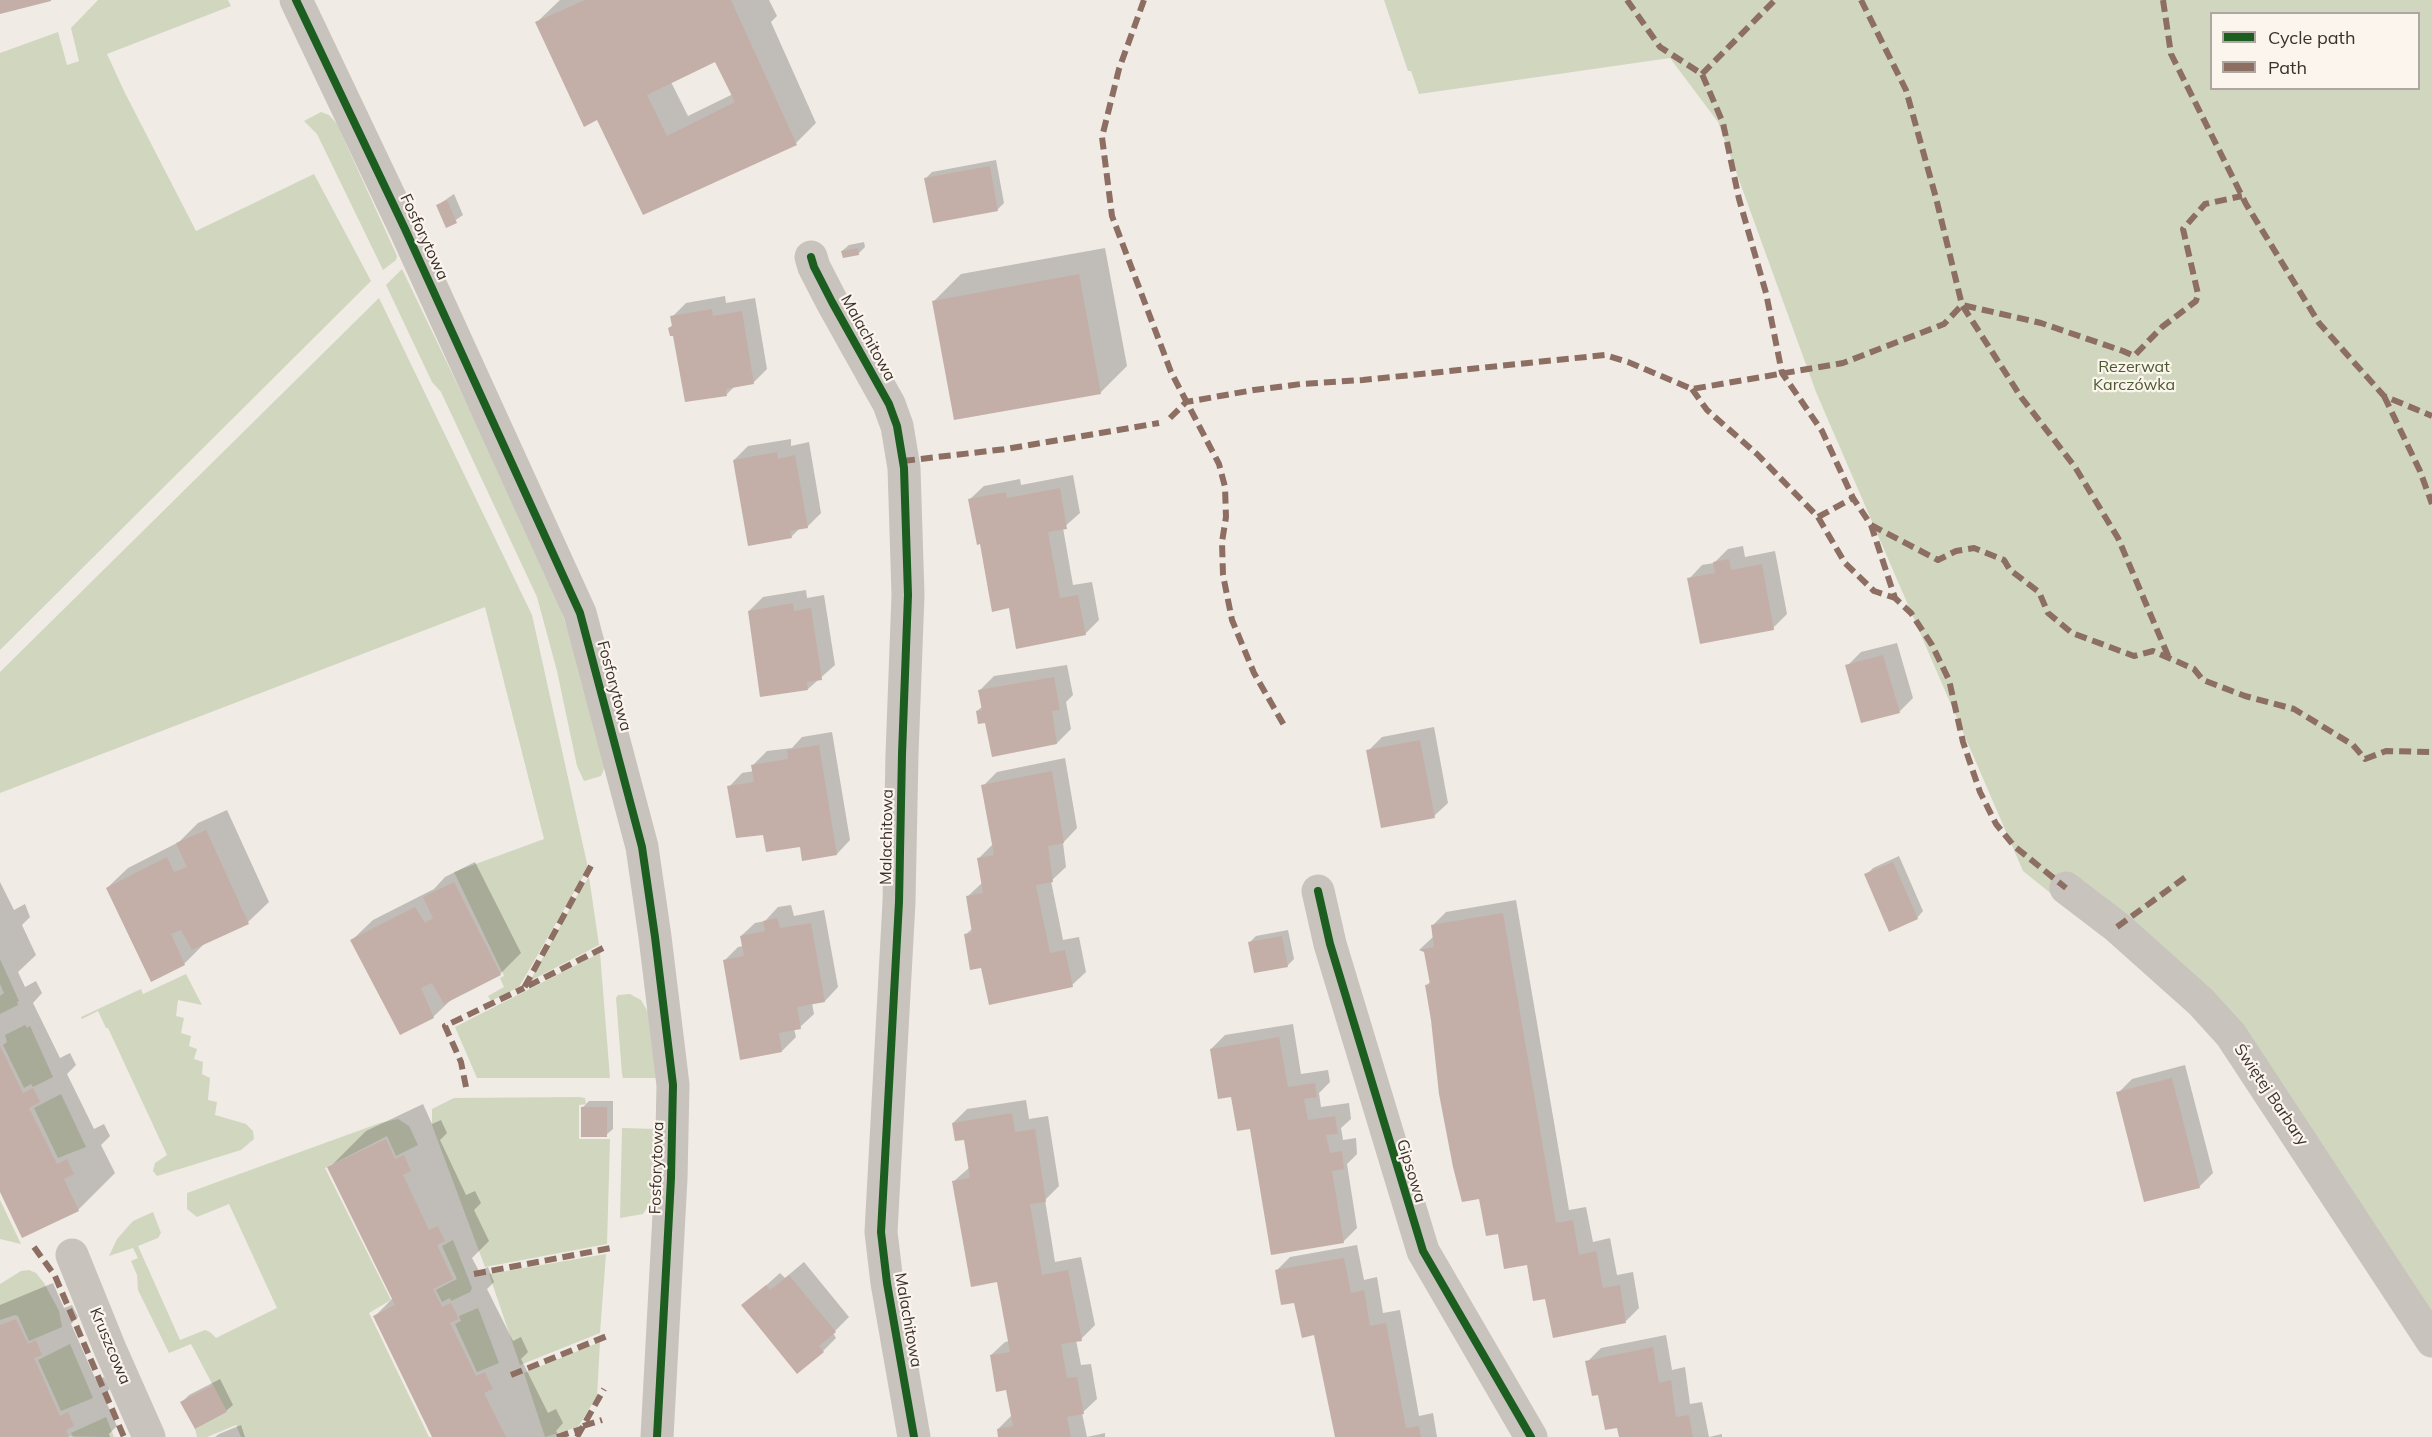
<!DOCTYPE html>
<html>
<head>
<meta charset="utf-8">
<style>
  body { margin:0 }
  #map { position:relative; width:2432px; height:1437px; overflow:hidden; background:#f0ebe5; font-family:Mulish,sans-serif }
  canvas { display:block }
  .legend { position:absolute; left:2210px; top:12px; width:210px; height:78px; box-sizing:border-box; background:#fbf5ee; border:2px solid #aea6a0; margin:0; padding:8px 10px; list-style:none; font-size:18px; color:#3b302b }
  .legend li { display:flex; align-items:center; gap:12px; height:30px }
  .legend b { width:30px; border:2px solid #aea6a0 }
</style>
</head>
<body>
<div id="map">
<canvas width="2432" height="1437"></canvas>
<ul class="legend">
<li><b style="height:8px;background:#1b5e20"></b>Cycle path</li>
<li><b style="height:8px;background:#8d6e63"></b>Path</li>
</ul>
</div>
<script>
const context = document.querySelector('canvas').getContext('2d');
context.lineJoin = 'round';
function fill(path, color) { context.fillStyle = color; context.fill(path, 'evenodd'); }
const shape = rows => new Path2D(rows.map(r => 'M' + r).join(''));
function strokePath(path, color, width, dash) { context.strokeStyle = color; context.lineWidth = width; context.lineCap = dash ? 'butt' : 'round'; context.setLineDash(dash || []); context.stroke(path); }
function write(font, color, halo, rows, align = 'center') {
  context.font = font + ' Mulish,sans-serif'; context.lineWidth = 4.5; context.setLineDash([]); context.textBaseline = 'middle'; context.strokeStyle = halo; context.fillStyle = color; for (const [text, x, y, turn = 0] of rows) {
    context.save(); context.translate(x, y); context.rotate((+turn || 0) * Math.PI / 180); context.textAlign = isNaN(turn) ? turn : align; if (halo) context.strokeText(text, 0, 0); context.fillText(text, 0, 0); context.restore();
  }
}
fill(shape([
  [98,0,228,0,231,6,107,54,124,91,196,231,314,174,371,281,0,650,0,53,58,32,67,65,79,61,71,28],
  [1384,0,2432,0,2432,1316,2244,1049,2023,871,1816,392,1718,122,1670,58,1419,94,1411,71,1408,71],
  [2212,14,2418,14,2418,88,2212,88],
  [321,112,329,115,337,124,397,256,396,260,383,270,317,134,304,121],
  [402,269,549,575,576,653,605,767,601,776,584,781,577,766,557,671,537,597,441,392,432,382,386,285],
  [379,298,532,615,588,868,519,987,491,1001,488,996,504,987,500,978,504,976,454,872,544,839,485,607,0,793,0,672],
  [589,877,599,945,530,981,578,894],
  [600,953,610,1078,477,1078,455,1027],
  [0,959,19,1001,17,1002,18,1005,0,1014,0,996,4,993,0,984],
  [186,974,202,1005,178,1000,176,1016,184,1018,181,1033,191,1036,189,1046,197,1049,194,1059,203,1062,202,1074,210,1078,208,1100,217,1102,215,1115,246,1124,253,1131,254,1139,241,1150,157,1176,153,1171,155,1163,167,1155,108,1028,106,1028,98,1011,82,1019,81,1017,141,989,143,994],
  [630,994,641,1000,648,1012,656,1078,623,1078,622,1074,616,998,618,995],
  [25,1025,27,1028,30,1026,53,1077,33,1087,31,1084,24,1088,3,1045,7,1042,5,1035],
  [61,1094,86,1147,58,1158,34,1108],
  [579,1097,585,1098,586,1104,579,1105,579,1139,610,1139,607,1244,485,1267,432,1125,432,1109,454,1098],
  [398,1119,409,1126,418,1145,396,1156,387,1136,325,1168,391,1300,369,1313,429,1437,241,1437,236,1425,207,1437,197,1437,195,1429,227,1412,191,1344,169,1353,138,1290,137,1275,131,1261,138,1258,133,1248,109,1256,117,1239,133,1221,153,1212,161,1233,158,1238,138,1246,180,1340,205,1330,210,1332,216,1338,277,1308,229,1204,197,1217,187,1209,187,1193,380,1123],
  [622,1128,656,1129,653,1198,643,1214,620,1218],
  [0,1200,21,1244,0,1239],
  [453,1240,472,1288,470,1292,451,1301,450,1298,442,1302,436,1290,457,1279,442,1246],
  [606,1254,600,1333,520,1365,489,1274],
  [29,1270,36,1273,44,1283,59,1311,62,1327,29,1341,18,1316,15,1315,0,1320,0,1284,21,1271],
  [478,1308,499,1363,477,1372,455,1324,461,1321,459,1316],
  [600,1342,597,1396,578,1427,545,1437,524,1373],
  [70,1344,93,1398,61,1411,38,1360],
  [106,1417,114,1437,73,1437,71,1433]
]), '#d1d6bf');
fill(shape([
  [560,0,769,0,777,16,771,22,816,123,796,143,644,213,597,118,537,22],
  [722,57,733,94,688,116,671,82],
  [996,160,1004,203,998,209,926,178,932,172],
  [454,194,463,215,447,226,438,205],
  [864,242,865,247,858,254,842,251,849,245],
  [1105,248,1127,366,1100,393,934,301,961,274],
  [725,296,726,303,755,298,767,369,754,382,735,386,727,394,670,328,673,324,672,317,686,303],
  [791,439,791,446,809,442,821,513,807,527,800,528,791,537,734,460,748,446],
  [1073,475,1080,513,1063,528,1073,585,1092,582,1099,620,1085,634,1010,606,981,543,970,499,984,486,1020,479,1021,485],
  [1743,546,1745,557,1775,551,1787,614,1773,628,1689,579,1702,565,1714,563,1728,549],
  [806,590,807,598,824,595,835,665,808,689,749,611,763,597],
  [1897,643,1913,698,1899,712,1847,666,1861,652],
  [1067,665,1073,695,1066,702,1071,729,1057,743,977,711,983,706,980,690,994,676],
  [1434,727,1448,803,1434,816,1368,751,1382,737],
  [832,732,850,840,837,854,801,846,764,833,729,787,742,773,754,771,753,765,767,751,792,748,802,737],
  [1065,758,1077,828,1063,843,1066,867,1051,881,1063,940,1079,937,1086,972,1072,985,982,966,965,935,973,928,967,897,983,882,979,858,993,844,983,786,997,772],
  [227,810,269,902,248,922,205,943,184,964,152,980,107,888,128,868,179,842,198,823],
  [1899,856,1923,911,1917,918,1866,875,1873,868],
  [475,862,521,953,500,974,452,999,433,1017,352,940,373,920,434,889,445,877],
  [0,882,14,910,25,904,30,917,22,925,36,955,18,972,25,987,36,981,42,993,33,1003,60,1058,70,1053,76,1065,67,1074,94,1129,104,1124,110,1136,101,1145,115,1173,78,1210,0,1188],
  [1516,900,1569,1210,1586,1207,1593,1242,1610,1238,1617,1275,1633,1272,1639,1308,1626,1321,1546,1297,1528,1263,1481,1198,1433,1020,1426,986,1431,981,1425,950,1419,950,1433,937,1432,926,1446,912],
  [791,905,794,916,824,910,838,987,825,1001,812,1003,814,1014,800,1027,794,1029,796,1037,782,1051,724,961,738,947,743,946,741,936,755,923,765,921,778,907],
  [1288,930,1294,959,1287,966,1250,942,1256,936],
  [1293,1024,1301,1074,1328,1070,1330,1082,1319,1093,1321,1107,1349,1103,1351,1119,1341,1128,1343,1140,1356,1138,1357,1154,1347,1164,1357,1228,1343,1242,1252,1127,1232,1095,1211,1049,1225,1035],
  [2185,1065,2213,1173,2199,1187,2118,1093,2132,1079],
  [1026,1100,1029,1119,1048,1116,1059,1186,1045,1200,1055,1262,1081,1257,1095,1325,1081,1339,1076,1340,1081,1365,1091,1364,1097,1399,1082,1413,1087,1437,1105,1433,1105,1437,1000,1437,998,1429,1012,1415,1007,1389,991,1355,1005,1342,1010,1341,998,1281,954,1181,970,1167,965,1139,953,1123,967,1109],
  [589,1101,613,1101,613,1129,606,1135,582,1108],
  [423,1104,432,1124,441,1120,447,1133,440,1140,466,1195,475,1191,481,1203,474,1210,489,1241,472,1258,479,1271,488,1267,494,1282,487,1289,513,1341,521,1337,528,1352,521,1359,548,1413,556,1409,563,1423,556,1431,560,1437,433,1437,375,1316,393,1298,329,1168,366,1131],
  [1357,1245,1364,1280,1377,1277,1383,1313,1400,1310,1419,1416,1433,1413,1437,1437,1336,1437,1315,1334,1276,1271,1290,1257],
  [804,1262,849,1317,833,1333,836,1338,823,1351,743,1306,780,1273,785,1278],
  [53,1283,64,1308,72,1305,78,1317,71,1324,96,1380,104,1377,110,1389,103,1395,117,1426,109,1434,110,1437,0,1436,0,1305],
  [1666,1335,1672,1370,1685,1367,1690,1404,1702,1402,1709,1437,1722,1434,1722,1437,1621,1437,1619,1426,1599,1393,1587,1362,1601,1348],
  [220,1379,233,1405,226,1411,182,1402,189,1395],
  [241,1425,245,1437,215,1437,219,1434]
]), '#0003');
fill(shape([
  [0,0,51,0,51,1,0,14],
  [585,0,731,0,797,145,643,215,597,120,584,127,535,22],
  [715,62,735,102,667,136,647,95],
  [990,166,998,211,933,223,924,178],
  [447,200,457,223,446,228,436,205],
  [858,248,859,255,843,258,841,251],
  [1079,274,1101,394,954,420,932,301],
  [712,309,713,316,742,311,754,384,726,389,727,396,685,402,673,336,670,336,668,328,672,326,670,316],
  [777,452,778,459,795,455,808,528,790,531,792,538,748,546,733,460],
  [1060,488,1067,529,1048,532,1060,598,1078,595,1086,635,1016,649,1009,608,992,612,980,544,977,545,968,499,1006,492,1007,498],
  [1729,559,1731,570,1762,564,1774,630,1700,644,1687,578,1715,573,1713,562],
  [793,603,794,611,811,608,822,680,807,682,808,690,760,697,748,611],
  [1883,655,1900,713,1861,723,1845,665],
  [1054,677,1060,710,1052,711,1057,744,992,757,985,723,978,724,976,711,982,710,978,690],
  [1420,740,1435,818,1381,828,1366,750],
  [819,745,837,855,802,861,800,847,766,852,763,835,736,838,727,786,754,782,751,765,788,759,787,750],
  [1052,771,1064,843,1048,846,1053,882,1036,885,1050,953,1065,950,1073,987,989,1005,981,968,970,970,964,934,972,933,966,896,983,893,977,858,994,855,981,785],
  [206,830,249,924,192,950,181,930,171,934,185,965,151,982,106,888,167,857,174,872,187,867,176,843],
  [1893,862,1918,919,1889,932,1864,874],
  [454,882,501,975,444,1004,432,983,421,988,434,1018,400,1035,350,940,415,907,425,923,433,918,423,897],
  [1503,913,1556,1223,1573,1220,1579,1255,1596,1251,1603,1288,1620,1285,1626,1323,1553,1338,1545,1299,1533,1301,1527,1265,1504,1269,1498,1234,1486,1236,1479,1199,1462,1202,1453,1167,1439,1094,1431,1020,1425,985,1430,984,1424,952,1419,950,1434,947,1431,925],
  [777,918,780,928,811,923,825,1002,797,1007,801,1029,779,1033,782,1052,740,1060,723,960,744,956,740,936,765,931,763,921],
  [1282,936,1288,967,1254,973,1248,942],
  [1279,1037,1288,1087,1315,1083,1317,1097,1304,1099,1308,1120,1335,1116,1338,1134,1326,1135,1330,1153,1342,1151,1344,1169,1332,1171,1344,1243,1271,1255,1250,1129,1237,1131,1231,1097,1218,1099,1210,1049],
  [0,1046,23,1093,33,1088,40,1102,29,1108,57,1164,67,1159,74,1174,64,1179,79,1211,22,1238,0,1192],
  [2172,1078,2200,1188,2144,1202,2116,1092],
  [581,1107,607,1107,607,1137,581,1137],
  [1012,1113,1015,1132,1035,1129,1046,1202,1030,1204,1042,1275,1068,1270,1082,1341,1061,1344,1067,1378,1077,1377,1084,1414,1067,1417,1071,1437,998,1437,997,1429,1013,1426,1006,1390,996,1392,990,1355,1010,1352,997,1282,971,1287,952,1181,970,1178,964,1140,955,1141,952,1123],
  [386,1139,395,1159,404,1155,411,1171,403,1175,429,1230,438,1226,445,1241,437,1245,453,1279,433,1289,442,1307,451,1303,459,1319,450,1323,476,1376,485,1372,489,1381,493,1389,484,1393,506,1437,432,1437,373,1316,395,1305,327,1167],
  [1344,1258,1351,1293,1364,1290,1370,1326,1386,1323,1406,1428,1419,1426,1421,1437,1335,1437,1314,1335,1302,1338,1294,1303,1281,1305,1275,1270],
  [789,1275,836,1332,819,1346,824,1352,797,1374,741,1305,766,1285,770,1290],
  [16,1319,28,1344,36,1340,42,1355,34,1358,60,1416,68,1412,74,1426,66,1430,69,1437,0,1437,0,1325],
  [1653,1347,1659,1383,1671,1380,1676,1417,1689,1415,1693,1437,1619,1437,1617,1428,1605,1430,1598,1395,1592,1396,1585,1361],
  [213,1385,227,1412,195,1429,180,1402]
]), '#c3afa7');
strokePath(shape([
  [296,0,405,229,580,613,642,847,655,937,673,1085,671,1178,657,1437],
  [811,257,814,267,832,302,889,404,897,426,904,468,908,595,902,754,899,902,881,1232,887,1283,914,1437],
  [2066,888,2117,927,2201,1002,2231,1035,2432,1341],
  [1318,891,1330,944,1423,1251,1531,1437],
  [72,1255,110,1349,149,1437]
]), '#c9c3be', 33);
strokePath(shape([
  [1144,0,1119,69,1102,137,1112,216,1171,372,1219,464,1225,487,1226,517,1222,542,1223,575,1232,620,1254,673,1285,727],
  [1627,0,1660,47,1702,74,1723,123,1739,199,1766,293,1782,373,1822,431,1853,498,1871,525,1895,598,1911,613,1932,645,1949,680,1963,742,1980,792,1996,824,2014,846,2066,888],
  [1861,0,1906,90,1936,198,1962,305,2021,397,2075,467,2118,538,2169,658],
  [2163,0,2171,54,2246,204,2319,323,2384,396,2432,416],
  [1702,74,1775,0],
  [1692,389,1707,410,1757,454,1818,517,1845,563,1874,591,1895,598],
  [2384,396,2420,471,2432,504],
  [1170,418,1186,402,1254,390,1301,384,1363,380,1605,355,1628,362,1692,389,1843,363,1944,324,1962,305,2041,323,2123,351,2134,356,2162,327,2196,301,2198,294,2183,229,2205,204,2242,196],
  [903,461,1006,449,1159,423],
  [1818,517,1853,498],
  [1871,525,1938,560,1956,551,1974,548,2004,560,2010,570,2039,592,2048,613,2072,633,2134,656,2153,651,2194,669,2203,680,2245,696,2294,709,2353,745,2365,759,2386,751,2432,752],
  [591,866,524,988,603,948],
  [2117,927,2187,876],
  [466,1087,461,1062,445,1026,524,988],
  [34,1247,55,1276,124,1437],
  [474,1274,611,1248],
  [511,1375,607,1336],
  [583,1426,602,1420],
  [557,1437,581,1429],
  [577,1437,604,1389]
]), '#8d6e63', 6, [12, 6]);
strokePath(shape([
  [296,0,405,229,580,613,642,847,655,937,673,1085,671,1178,657,1437],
  [811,257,814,267,832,302,889,404,897,426,904,468,908,595,902,754,899,902,881,1232,887,1283,914,1437],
  [1318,891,1330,944,1423,1251,1531,1437]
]), '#1b5e20', 8);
write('16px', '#3b302b', '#fbf5ee', [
  ["Fosforytowa",424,237,65],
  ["Malachitowa",868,338,61],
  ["Fosforytowa",614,686,75],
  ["Malachitowa",887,837,-89],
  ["Świętej Barbary",2271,1095,56],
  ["Fosforytowa",657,1168,-88],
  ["Gipsowa",1411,1171,73],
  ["Malachitowa",908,1320,80],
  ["Kruszcowa",110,1346,67]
]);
write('16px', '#4a5a2e', '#fbf5ee', [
  ["Rezerwat",2134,367],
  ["Karczówka",2134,385]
]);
</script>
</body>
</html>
